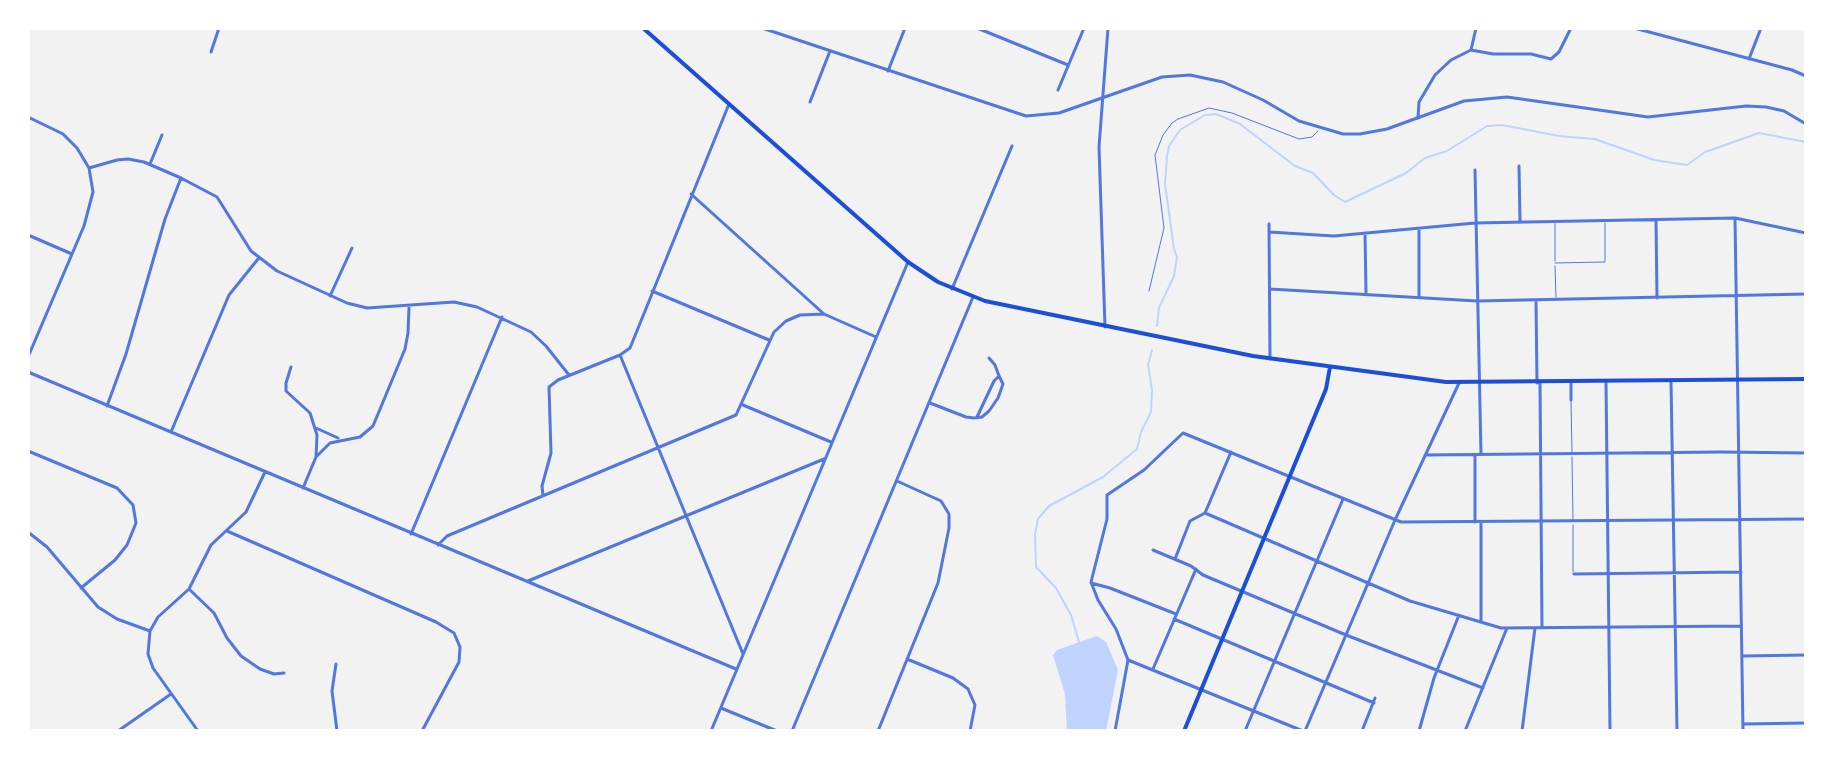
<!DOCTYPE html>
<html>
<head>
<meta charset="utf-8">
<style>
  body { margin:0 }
  #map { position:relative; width:1834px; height:759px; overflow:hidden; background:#f2f2f2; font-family:Poppins,sans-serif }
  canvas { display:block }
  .frame { position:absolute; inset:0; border:30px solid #fff; pointer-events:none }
</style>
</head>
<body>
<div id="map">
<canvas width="1834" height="759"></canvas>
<div class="frame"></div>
</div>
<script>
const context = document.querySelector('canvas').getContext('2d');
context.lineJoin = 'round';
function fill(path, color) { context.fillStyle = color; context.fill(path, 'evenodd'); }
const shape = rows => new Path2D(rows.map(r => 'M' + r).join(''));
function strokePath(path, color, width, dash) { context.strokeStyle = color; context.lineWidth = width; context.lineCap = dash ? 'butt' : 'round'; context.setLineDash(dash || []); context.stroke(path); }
fill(shape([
  [1097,636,1106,642,1118,670,1106,731,1067,731,1065,694,1053,655,1057,650]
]), '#bfd3fe');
strokePath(shape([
  [1157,326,1159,308,1174,276,1177,257,1174,249,1165,184,1167,156,1169,146,1180,130,1205,115,1216,114,1240,124,1295,166,1313,173,1334,195,1345,202,1406,173,1425,158,1447,151,1487,126,1502,125,1559,136,1595,139,1654,160,1687,165,1705,152,1759,133,1806,142],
  [1079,642,1071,615,1056,588,1036,567,1035,535,1038,519,1049,506,1103,477,1137,449,1141,432,1151,412,1152,390,1148,365,1152,350]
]), '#bfd3fe', 2);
strokePath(shape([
  [1555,222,1555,261],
  [1555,263,1605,262,1605,223],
  [1555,266,1556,297],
  [1149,291,1164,228,1155,155,1163,135,1172,123,1178,119,1209,108,1232,113,1299,139,1312,137,1318,131],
  [1571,401,1572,452],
  [1572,457,1573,520],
  [1573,525,1573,572]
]), '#5277de', 1);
strokePath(shape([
  [977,28,1068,65],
  [1634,28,1792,70,1806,76],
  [1471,50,1493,54,1531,54,1551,59,1559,52,1571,28],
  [1471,50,1476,28],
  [211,52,219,28],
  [1749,59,1761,28],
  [888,71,905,28],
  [1058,90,1084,28],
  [810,102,830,51],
  [28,117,63,134,77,148,89,168,93,192,84,226,28,357],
  [1418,118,1419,102,1435,75,1451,60,1471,50],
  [150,164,162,135],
  [1519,166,1520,222],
  [89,168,117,160,128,159,144,162,181,178,217,197,251,251,277,271,347,303,367,308,454,302,477,307,531,332,546,346,569,375],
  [1475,170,1481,454],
  [691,194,824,314,876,337],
  [1735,218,1743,731],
  [1656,220,1657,298],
  [1269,224,1270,359],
  [1419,229,1419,297],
  [1269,232,1334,236,1475,223,1735,218,1806,233],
  [1365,233,1366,293],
  [28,235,72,254],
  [952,289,1012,146],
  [1270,289,1477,301,1806,294],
  [652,291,769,340],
  [330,296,352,248],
  [1536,300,1537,383],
  [620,355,743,654],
  [989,358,995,365,999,376],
  [291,367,286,383,286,391,310,413,317,435,316,457,303,488],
  [28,372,736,669],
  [1671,381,1677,731],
  [1571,382,1571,400],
  [1540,383,1542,628],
  [930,403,966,417,974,418,982,417,989,411,998,398,1003,384,999,376,994,381,977,417],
  [743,405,831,442],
  [107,406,126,354,165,219,181,178],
  [316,428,338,438],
  [171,432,229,295,258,259],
  [28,451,117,488,133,505,136,523,127,545,115,560,81,588],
  [1425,455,1722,452,1806,453],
  [1475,455,1475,522],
  [316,457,330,443,360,437,373,426,405,349,408,333,409,307],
  [543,496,542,486,551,453,549,387,558,380,620,355,630,348,729,104],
  [1205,513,1410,601,1501,628,1741,626],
  [1481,522,1481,622],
  [227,531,436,622,454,633,460,647,459,662,422,731],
  [28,532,47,547,98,607,117,619,150,631],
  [411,534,502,317],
  [438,545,447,536,736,415,774,332,786,321,800,315,824,314],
  [1153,550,1191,566,1203,575,1346,635,1483,688],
  [1175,559,1190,521,1205,513,1231,452],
  [1574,574,1741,572],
  [528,581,824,459],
  [1091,583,1110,588,1176,614],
  [190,590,214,613,227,638,241,656,260,669,274,674,284,673],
  [1174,619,1374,703],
  [1742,656,1806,655],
  [907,659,953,678,968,689,975,705,970,731],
  [336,664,332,691,337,731],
  [1153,669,1196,569],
  [721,708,777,731],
  [1743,724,1806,723],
  [118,731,171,694],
  [198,731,153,668,148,654,150,631,158,617,189,589,211,545,246,512,265,472],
  [711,731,908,262],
  [792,731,973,297],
  [878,731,938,583,949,528,949,514,941,501,897,481],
  [1115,731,1128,660,1116,629,1098,600,1091,582,1107,519,1107,495,1144,470,1183,433,1401,522,1806,519],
  [1245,731,1343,499],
  [1305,731,1395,520,1459,383],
  [1362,731,1375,698],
  [1419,731,1434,678,1459,615],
  [1465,731,1507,628],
  [1522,731,1535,628]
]), '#5277de', 3);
strokePath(shape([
  [762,28,1026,116,1059,113,1162,77,1190,75,1223,82,1263,100,1299,121,1343,134,1360,134,1387,129,1464,101,1507,97,1648,117,1746,106,1766,107,1784,111,1806,124],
  [1105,327,1099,147,1108,28],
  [1606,382,1610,731],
  [1128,660,1303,731]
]), '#5277de', 3);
strokePath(shape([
  [643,28,908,262,938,282,985,301,1253,356,1446,382,1806,379],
  [1184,731,1326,389,1330,367]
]), '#1d4ed8', 4);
</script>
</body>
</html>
